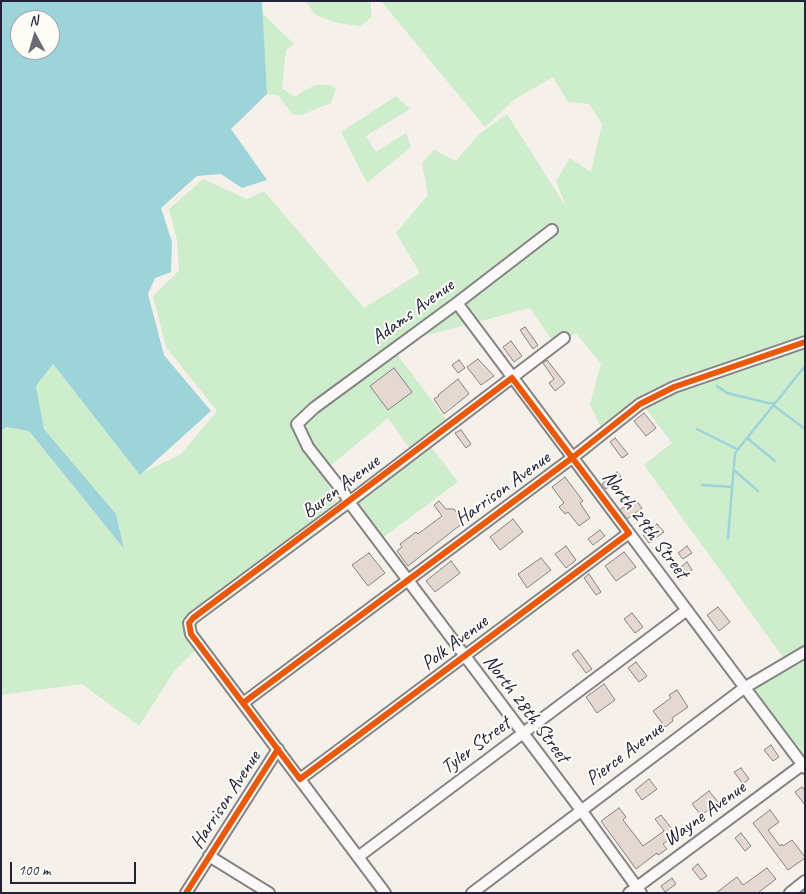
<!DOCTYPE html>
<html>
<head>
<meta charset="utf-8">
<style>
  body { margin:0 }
  #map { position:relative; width:806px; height:894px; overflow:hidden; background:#f6f0ea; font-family:Caveat,sans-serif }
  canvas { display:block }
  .frame { position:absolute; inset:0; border:2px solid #22223b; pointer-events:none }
  .north { position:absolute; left:10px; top:10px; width:50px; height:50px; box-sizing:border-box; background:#fdfcf7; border:1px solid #a5a5ac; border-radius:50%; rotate:354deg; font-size:14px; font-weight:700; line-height:20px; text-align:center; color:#22223b }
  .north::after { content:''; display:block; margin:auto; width:18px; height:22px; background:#6c6a78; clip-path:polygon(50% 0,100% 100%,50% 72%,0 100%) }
  .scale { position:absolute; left:10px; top:862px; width:126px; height:22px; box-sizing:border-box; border:2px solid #22223b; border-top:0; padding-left:6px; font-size:15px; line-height:18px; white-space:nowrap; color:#22223b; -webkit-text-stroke:4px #fdfcf7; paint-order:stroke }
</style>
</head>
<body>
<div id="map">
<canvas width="806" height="894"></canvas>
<div class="frame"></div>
<div class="north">N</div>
<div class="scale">100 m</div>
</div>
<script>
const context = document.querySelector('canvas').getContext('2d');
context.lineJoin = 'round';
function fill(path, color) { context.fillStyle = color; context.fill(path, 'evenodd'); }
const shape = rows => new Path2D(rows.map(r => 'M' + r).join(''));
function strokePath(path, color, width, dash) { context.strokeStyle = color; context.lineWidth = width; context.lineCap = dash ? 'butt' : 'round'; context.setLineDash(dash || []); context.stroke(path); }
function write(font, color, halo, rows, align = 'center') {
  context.font = font + ' Caveat,sans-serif'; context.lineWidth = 4; context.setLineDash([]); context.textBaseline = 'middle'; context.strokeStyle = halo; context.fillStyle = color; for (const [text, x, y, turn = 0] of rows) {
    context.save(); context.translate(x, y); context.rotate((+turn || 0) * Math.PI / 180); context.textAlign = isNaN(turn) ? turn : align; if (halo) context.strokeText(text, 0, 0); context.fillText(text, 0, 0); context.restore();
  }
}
fill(shape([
  [306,1,371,1,371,18,360,26,337,23,315,15],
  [381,1,805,1,805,768,743,684,785,660,644,465,672,443,643,405,603,432,590,404,601,364,576,333,555,345,530,308,390,345,452,427,429,444,458,482,381,539,353,501,414,455,388,418,323,472,336,502,188,620,203,643,175,670,139,726,82,684,1,695,1,431,5,427,29,431,123,548,116,514,44,429,36,386,53,364,140,474,181,454,217,411,166,347,153,296,179,271,177,240,169,209,203,179,247,199,264,191,364,308,420,273,396,233,428,195,422,163,434,150,456,161,479,134,507,114,566,207,556,181,570,158,591,172,602,124,589,104,568,102,553,77,515,99,485,127],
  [262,13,294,44,286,50,282,88,295,97,303,91,316,85,330,85,336,89,331,103,301,115,293,115,278,95,267,94],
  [396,96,410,109,366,136,376,152,406,133,411,147,367,183,341,132]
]), '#cdedcc');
fill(shape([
  [1,1,262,1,267,94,231,129,267,180,242,188,221,174,197,176,161,208,172,242,171,272,155,278,148,294,164,355,211,411,140,475,53,364,36,386,44,429,116,514,124,549,29,431,6,427,1,431],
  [20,20,50,20,50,50,20,50]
]), '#9dd4d9');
strokePath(shape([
  [717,386,727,393,768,403,774,403],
  [773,405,805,429],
  [697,429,737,449],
  [747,438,775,461],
  [734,470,758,491],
  [702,485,732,487],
  [728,538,735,453,805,366]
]), '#9dd4d9', 2.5);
const building = shape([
  [525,327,538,345,533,349,520,330,525,327],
  [511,341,522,356,514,362,503,347,511,341],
  [478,359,494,376,481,385,467,367,478,359],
  [459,360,465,368,458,373,452,365,459,360],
  [547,360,565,383,555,391,549,383,554,379,543,363,547,360],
  [394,368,412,392,388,410,370,386,394,368],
  [458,379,469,394,444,414,434,399,439,396,438,395,458,379],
  [644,413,656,428,646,436,634,421,644,413],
  [461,430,471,444,466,448,455,433,461,430],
  [615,438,628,454,622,458,610,442,615,438],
  [617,472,621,477,606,489,602,484,617,472],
  [565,477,583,501,580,503,590,518,579,526,568,512,565,514,559,507,564,503,552,487,565,477],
  [635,499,642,508,627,519,620,510,635,499],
  [439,501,446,509,454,509,464,522,408,566,397,551,402,547,400,544,416,532,418,534,442,516,434,505,439,501],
  [513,519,523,532,500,550,490,537,513,519],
  [657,524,664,532,649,543,643,535,657,524],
  [600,530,605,536,593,545,588,539,600,530],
  [566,546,576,560,566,568,555,554,566,546],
  [687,546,692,553,683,559,678,553,687,546],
  [624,552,636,567,616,581,605,566,624,552],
  [369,553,385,573,368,586,352,565,369,553],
  [541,558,551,570,527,588,518,574,541,558],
  [451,561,460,573,435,592,426,581,451,561],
  [687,562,692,570,679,580,673,573,687,562],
  [589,574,601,592,596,595,584,578,589,574],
  [718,607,730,622,719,631,707,615,718,607],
  [632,613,643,627,635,633,624,619,632,613],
  [578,650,592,669,586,673,572,654,578,650],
  [636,662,647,676,639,682,628,668,636,662],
  [604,684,615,700,597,713,586,697,604,684],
  [677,690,688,707,672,718,673,721,665,727,653,711,671,698,669,695,677,690],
  [771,745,779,757,773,761,764,750,771,745],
  [741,768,749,779,743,784,734,772,741,768],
  [649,779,657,789,642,800,635,790,649,779],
  [802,787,805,791,805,805,795,792,802,787],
  [709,791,719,803,701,815,692,804,709,791],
  [619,808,626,817,623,820,643,846,664,831,655,819,661,815,676,834,663,844,667,849,658,855,657,853,636,869,601,821,619,808],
  [770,810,779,822,768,830,780,846,782,844,783,846,792,840,805,857,805,858,788,870,753,823,770,810],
  [741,833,751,846,745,851,735,838,741,833],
  [698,864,707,876,701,880,692,869,698,864],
  [767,868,776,879,758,893,716,893,737,877,743,885,767,868],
  [672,878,676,884,665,892,661,886,672,878]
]);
fill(building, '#e4d8d0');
strokePath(building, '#868385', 1);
const street = shape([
  [552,230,457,303,314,408,297,424,308,447,344,493,349,502,581,810,641,893],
  [457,303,805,768],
  [243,703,572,458,640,404,674,387,805,342],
  [300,779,629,533],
  [209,856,269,893],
  [358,857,687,610],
  [186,893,278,749],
  [385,893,191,634,189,623,193,618,349,502,564,338],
  [472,893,744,688,805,652],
  [629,893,802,765],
  [790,893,805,881]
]);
strokePath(street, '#868385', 14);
strokePath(street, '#faf9f7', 10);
strokePath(shape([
  [512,378,629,533,300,779,191,634,189,623,193,618,512,378],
  [243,703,572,458,640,404,674,387,805,342],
  [186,893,278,749]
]), '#e8590c', 6);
write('20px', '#22223b', '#fdfcf7', [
  ["Adams Avenue",413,312,-36],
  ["Buren Avenue",341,487,-37],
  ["Harrison Avenue",503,489,-36],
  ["North 29th Street",645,525,53],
  ["Polk Avenue",455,643,-37],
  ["North 28th Street",526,709,53],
  ["Tyler Street",476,746,-37],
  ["Pierce Avenue",625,754,-37],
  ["Harrison Avenue",226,800,-57],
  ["Wayne Avenue",705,814,-36]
]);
</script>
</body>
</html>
